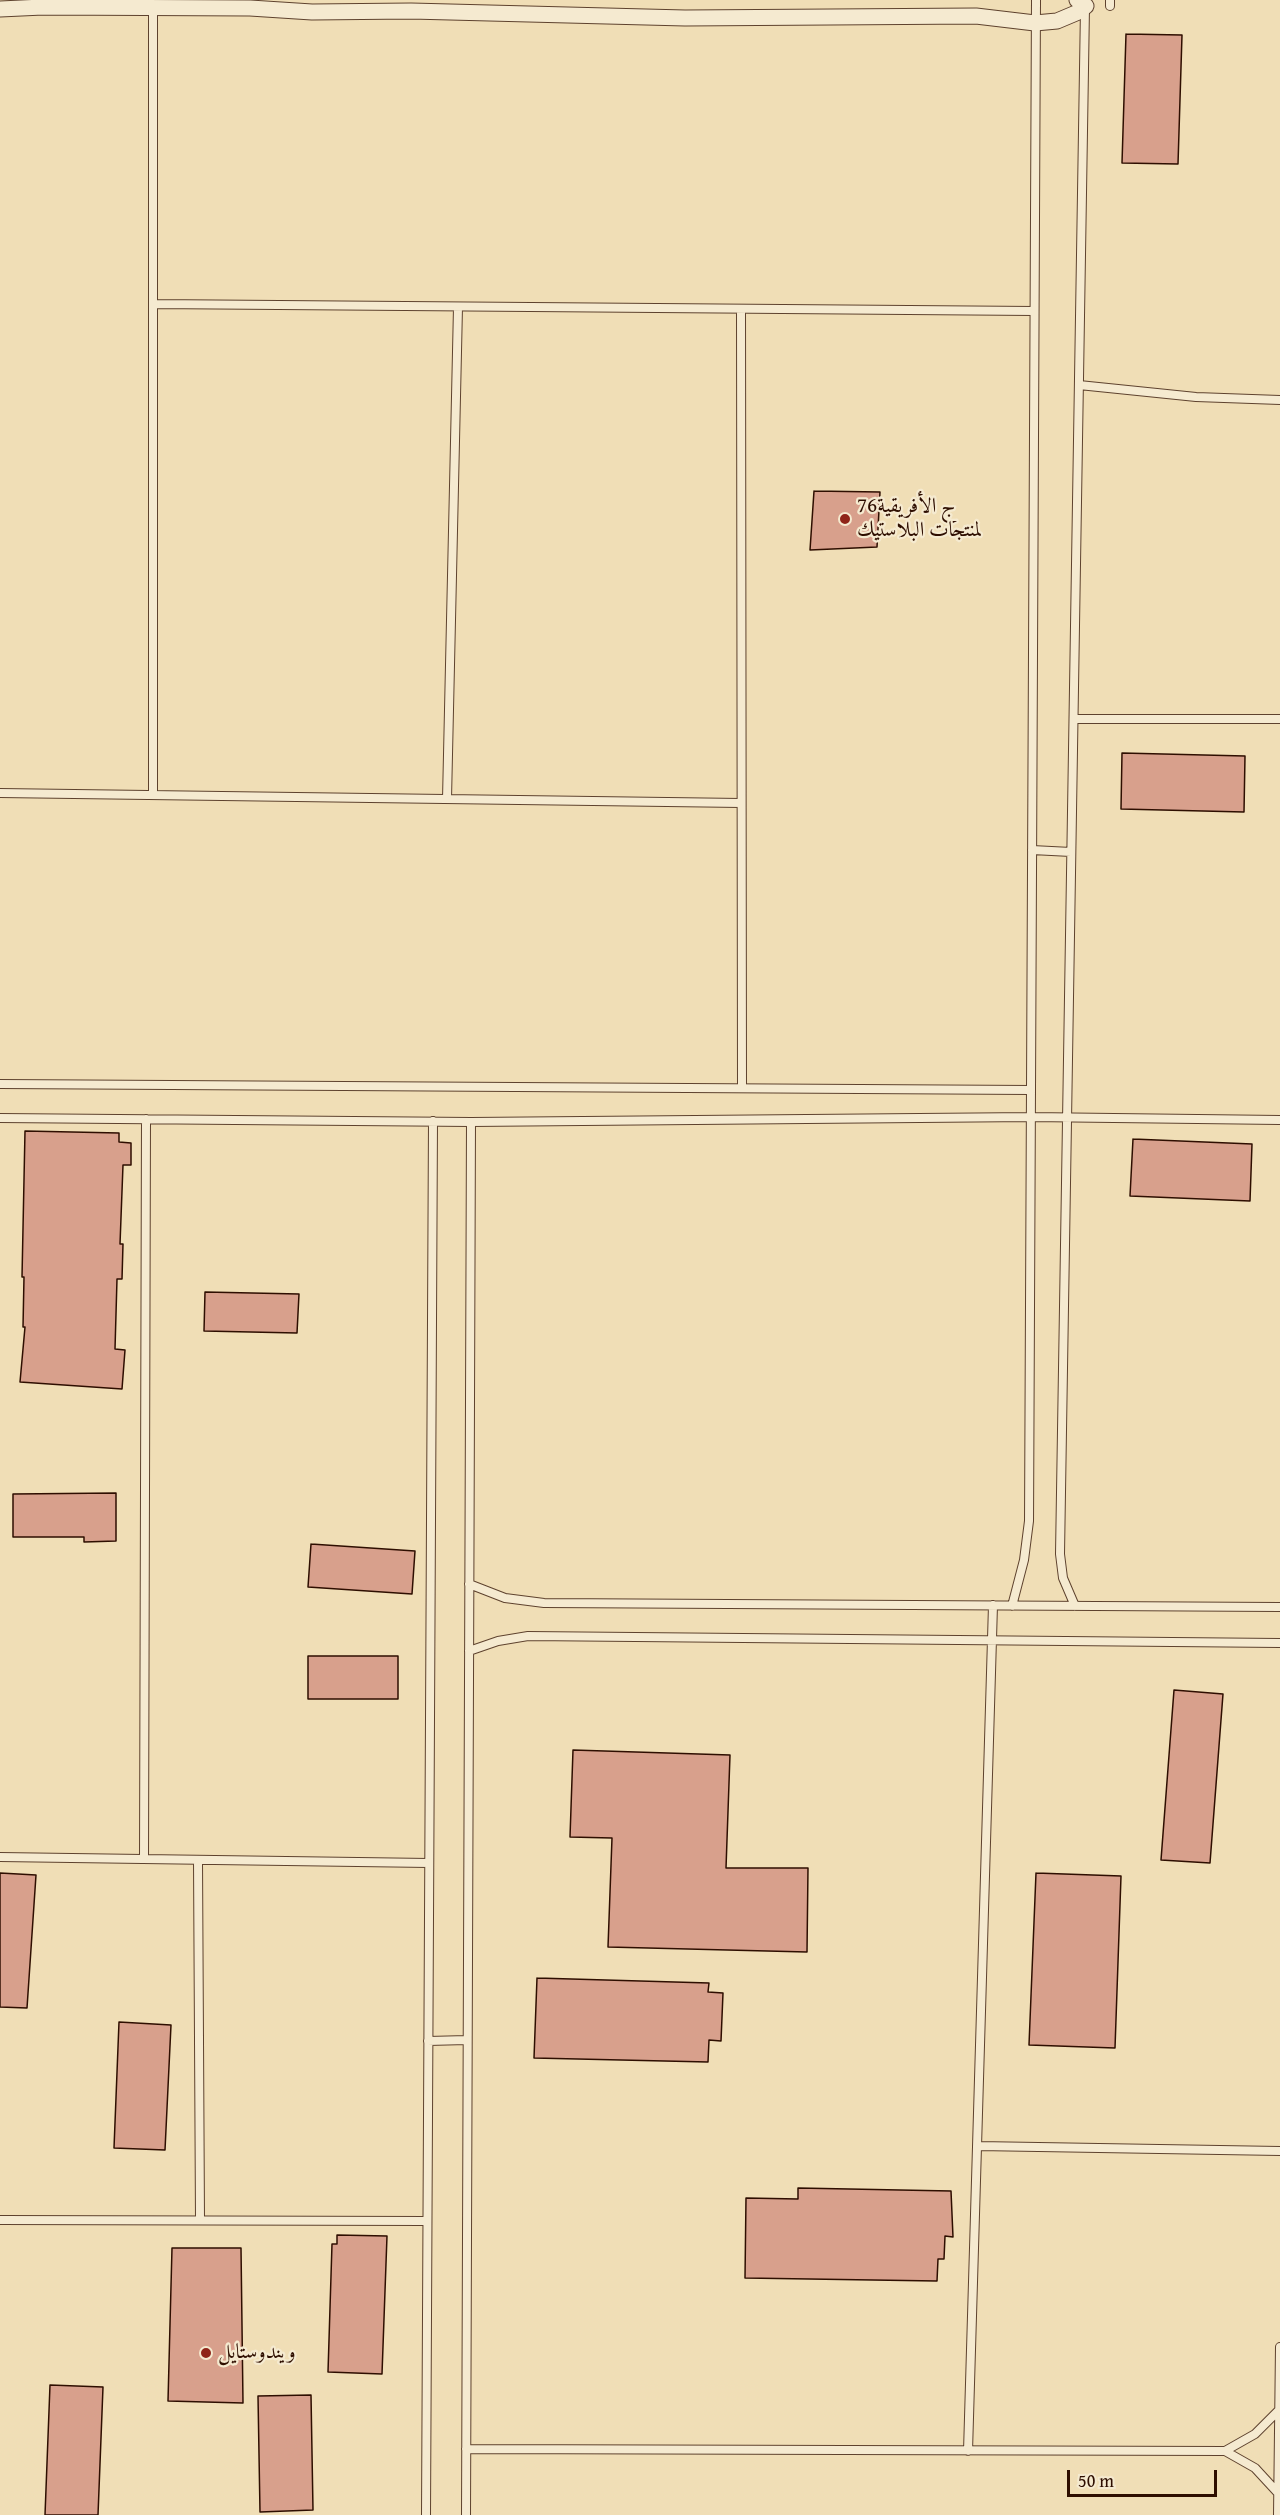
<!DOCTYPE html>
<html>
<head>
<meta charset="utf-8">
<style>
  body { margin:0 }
  #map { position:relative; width:1280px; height:2515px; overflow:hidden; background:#f0deb6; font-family:"Gentium Book Plus",serif }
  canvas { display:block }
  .scale { position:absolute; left:1067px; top:2470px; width:150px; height:27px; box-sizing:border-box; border:3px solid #2e0e00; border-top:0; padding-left:8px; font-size:18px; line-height:21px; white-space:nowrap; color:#2e0e00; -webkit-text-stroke:4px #f5ead0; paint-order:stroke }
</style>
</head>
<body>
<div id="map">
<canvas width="1280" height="2515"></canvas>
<div class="scale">50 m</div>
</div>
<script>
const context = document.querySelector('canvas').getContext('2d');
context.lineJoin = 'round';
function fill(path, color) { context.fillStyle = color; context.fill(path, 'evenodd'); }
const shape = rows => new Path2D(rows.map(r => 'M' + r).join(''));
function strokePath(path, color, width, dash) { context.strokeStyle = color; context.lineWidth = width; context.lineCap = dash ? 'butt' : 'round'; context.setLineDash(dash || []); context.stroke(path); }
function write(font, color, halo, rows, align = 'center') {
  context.font = font + ' "Gentium Book Plus",Amiri,serif'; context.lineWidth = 4.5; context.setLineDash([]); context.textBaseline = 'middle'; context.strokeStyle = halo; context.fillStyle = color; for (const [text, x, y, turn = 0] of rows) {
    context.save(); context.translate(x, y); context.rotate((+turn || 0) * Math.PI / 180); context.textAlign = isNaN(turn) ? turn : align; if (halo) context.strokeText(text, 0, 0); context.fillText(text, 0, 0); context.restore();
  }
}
const building = shape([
  [1126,34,1182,35,1178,164,1122,163,1126,34],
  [814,491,880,492,877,547,810,550,814,491],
  [1122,753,1245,756,1244,812,1121,809,1122,753],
  [25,1131,119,1133,119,1142,131,1143,131,1165,123,1165,120,1244,123,1244,122,1279,117,1279,115,1349,125,1350,122,1389,20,1382,25,1327,23,1327,24,1277,22,1277,25,1131],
  [1133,1139,1252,1144,1250,1201,1130,1196,1133,1139],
  [205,1292,299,1294,297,1333,204,1331,205,1292],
  [116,1493,116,1541,84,1542,84,1537,13,1537,13,1494,116,1493],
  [311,1544,415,1551,412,1594,308,1587,311,1544],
  [308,1656,398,1656,398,1699,308,1699,308,1656],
  [1174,1690,1223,1694,1210,1863,1161,1860,1174,1690],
  [573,1750,730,1755,726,1868,808,1868,807,1952,608,1947,612,1838,570,1837,573,1750],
  [0,1873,36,1875,27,2008,0,2007,0,1873],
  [1036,1873,1121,1876,1115,2048,1029,2045,1036,1873],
  [537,1978,709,1983,708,1992,723,1993,721,2041,709,2040,708,2062,534,2058,537,1978],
  [119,2022,171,2025,165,2150,114,2148,119,2022],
  [798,2188,951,2191,953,2237,945,2236,944,2259,938,2259,937,2281,745,2278,746,2198,798,2199,798,2188],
  [337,2235,387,2236,382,2374,328,2372,332,2244,337,2244,337,2235],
  [172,2248,241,2248,243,2403,168,2401,172,2248],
  [50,2385,103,2387,98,2515,45,2515,50,2385],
  [311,2395,313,2510,260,2512,258,2396,311,2395]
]);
fill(building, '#d8a08c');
strokePath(building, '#2e0e00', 1.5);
const service = shape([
  [1110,6,1110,0],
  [153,304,1034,311],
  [741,309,742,1088],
  [1079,385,1196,397,1280,400],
  [1074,719,1280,719],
  [0,793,741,803],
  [153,795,153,8],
  [447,799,458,307],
  [1032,850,1071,852],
  [0,1084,1031,1090],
  [0,1118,471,1122,1031,1117,1280,1120],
  [469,1584,505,1598,544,1603,1280,1607],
  [1012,1606,1024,1560,1029,1521,1036,0],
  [1075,1606,1063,1578,1060,1554,1085,7],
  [469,1651,498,1641,528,1636,1280,1643],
  [0,1857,429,1863],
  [144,1859,146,1119],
  [198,1860,200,2220],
  [428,2041,467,2040],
  [978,2146,1280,2151],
  [0,2220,427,2221],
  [466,2449,1225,2451,1255,2434,1279,2410],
  [968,2451,993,1605],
  [1225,2451,1255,2468,1279,2494],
  [426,2515,433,1121],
  [466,2515,471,1122],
  [1278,2515,1280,2347]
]);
const minor = shape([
  [0,9,43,7,250,8,312,12,411,11,685,18,976,16,1035,23,1057,21,1076,13,1086,6,1077,0]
]);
strokePath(service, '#5e422e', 10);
strokePath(minor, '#5e422e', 17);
strokePath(service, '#f5ead0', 8);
strokePath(minor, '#f5ead0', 15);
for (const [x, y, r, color] of [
  [845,519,6,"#8f2418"],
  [206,2353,6,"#8f2418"]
]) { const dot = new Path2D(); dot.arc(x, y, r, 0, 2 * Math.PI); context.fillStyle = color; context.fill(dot); strokePath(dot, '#f5ead0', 2); }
write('21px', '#2e0e00', '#f5ead0', [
  ["76ج الأفريقية",857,507],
  ["لمنتجات البلاستيك",857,531],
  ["ويندوستايل",218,2353]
], 'left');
</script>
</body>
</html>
